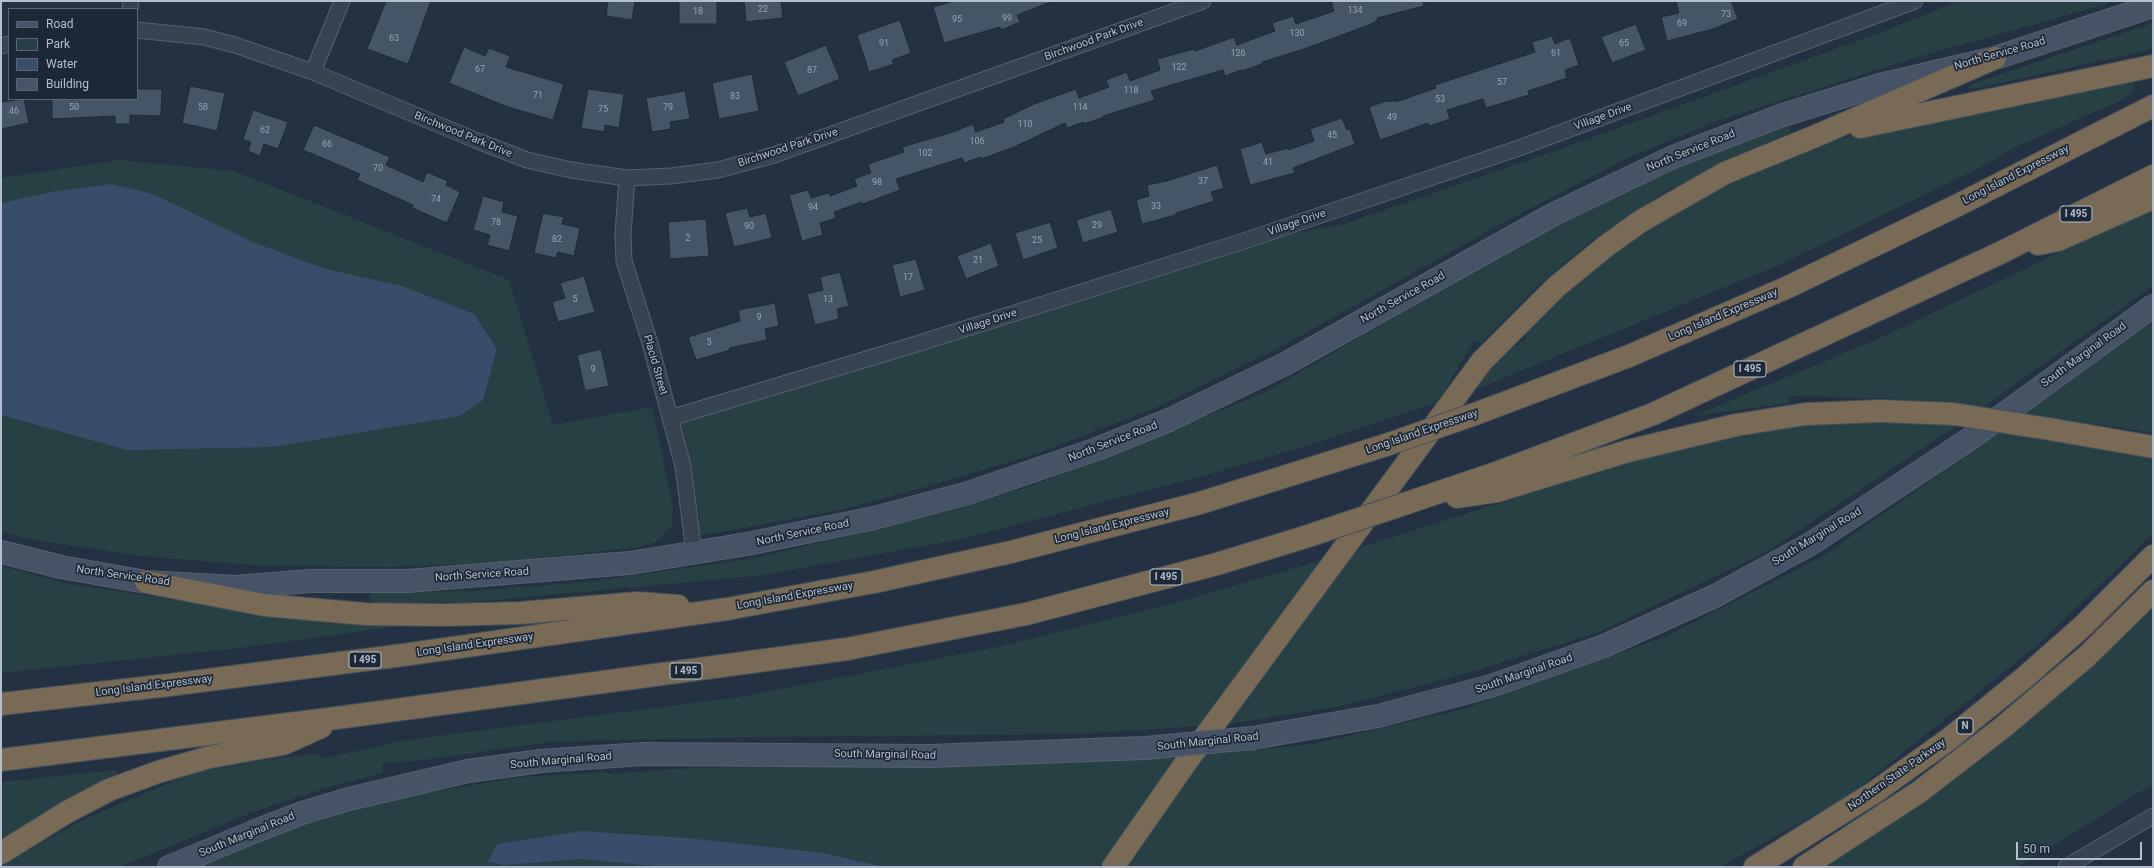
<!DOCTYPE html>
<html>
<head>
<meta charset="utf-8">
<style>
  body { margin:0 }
  #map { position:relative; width:2154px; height:868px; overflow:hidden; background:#243142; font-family:Roboto,sans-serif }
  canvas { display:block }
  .frame { position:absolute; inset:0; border:2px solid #b5becc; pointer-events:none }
  .legend { position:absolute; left:8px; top:8px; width:130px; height:92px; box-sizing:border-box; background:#1d2837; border:1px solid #5a6473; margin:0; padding:5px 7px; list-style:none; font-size:12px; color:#b5becc }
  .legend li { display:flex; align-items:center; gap:8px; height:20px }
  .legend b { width:20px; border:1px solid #5a6473 }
  .scale { position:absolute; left:2016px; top:842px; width:126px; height:18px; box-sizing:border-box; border:2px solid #b5becc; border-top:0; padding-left:5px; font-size:12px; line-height:14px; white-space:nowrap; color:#b5becc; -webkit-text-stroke:3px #1d2837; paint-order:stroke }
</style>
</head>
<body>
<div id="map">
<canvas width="2154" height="868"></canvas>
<div class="frame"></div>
<ul class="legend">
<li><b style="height:5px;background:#465265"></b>Road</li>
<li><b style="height:11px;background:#264043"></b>Park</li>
<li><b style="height:11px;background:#374d6a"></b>Water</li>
<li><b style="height:11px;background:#455467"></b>Building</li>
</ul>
<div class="scale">50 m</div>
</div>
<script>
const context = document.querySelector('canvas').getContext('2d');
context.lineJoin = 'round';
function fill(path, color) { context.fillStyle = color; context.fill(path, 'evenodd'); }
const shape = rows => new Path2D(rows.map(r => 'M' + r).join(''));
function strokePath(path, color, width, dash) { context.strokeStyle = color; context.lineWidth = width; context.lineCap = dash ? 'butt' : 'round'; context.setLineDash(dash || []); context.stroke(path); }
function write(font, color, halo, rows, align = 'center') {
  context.font = font + ' Roboto,sans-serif'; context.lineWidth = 3.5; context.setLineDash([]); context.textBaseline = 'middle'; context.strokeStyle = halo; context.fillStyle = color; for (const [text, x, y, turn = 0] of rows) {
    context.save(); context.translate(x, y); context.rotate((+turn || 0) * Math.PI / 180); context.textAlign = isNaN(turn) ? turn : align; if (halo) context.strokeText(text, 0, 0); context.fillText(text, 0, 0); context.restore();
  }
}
fill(shape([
  [1960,1,2117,1,1911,59,1720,120,1632,156,1512,218,1275,350,1157,407,1036,454,922,488,840,510,689,538,700,519,670,418,1241,242,1341,225,1555,151,1879,33],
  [2153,23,2153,49,1974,89,1968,88,1975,83],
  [2122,81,2135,83,2132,93,2122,100,2020,145,1977,169,1784,263,1472,391,1503,355,1525,339,1530,320,1589,270,1681,205,1776,160,1853,135],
  [1790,126,1790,133,1664,192,1591,241,1533,290,1480,344,1474,340,1438,402,1306,446,1207,475,957,540,757,576,473,602,376,602,370,600,371,594,374,593,468,591,587,582,756,558,956,509,1037,484,1264,393,1398,315,1576,215,1658,175],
  [119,160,234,171,509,280,553,425,652,407,673,508,672,525,658,541,639,547,503,562,392,567,266,566,140,556,28,539,1,532,1,178],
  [2153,210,2153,286,1983,407,1900,399,1789,396,1790,403,1693,416,1880,338,2079,243],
  [2153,319,2153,433,2019,413],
  [1872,418,1958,425,1768,551,1599,632,1468,673,1337,707,1227,724,1351,550,1645,457,1759,431],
  [2001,431,2153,456,2153,534,2033,649,1850,795,1720,867,1124,867,1204,755,1313,744,1464,709,1667,636,1823,556],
  [1322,560,1200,726,1079,734,751,737,551,742,416,761,382,763,383,773,326,788,253,812,120,867,1,867,1,865,16,857,87,818,195,772,270,759,321,753,320,759,406,740,739,697,992,648,1182,601],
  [1,566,69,584,253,612,407,625,232,649,1,673],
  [2153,606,2153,784,2018,867,1819,867,1882,826,2020,728],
  [1179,758,1101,867,199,867,293,828,398,798,519,777,603,772,612,774,670,769],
  [116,770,118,774,1,841,1,782]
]), '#264043');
fill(shape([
  [111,184,153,194,255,243,326,269,402,286,474,314,497,349,483,400,460,416,273,447,127,450,1,415,1,203,51,192],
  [582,831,687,838,823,853,885,867,664,867,581,859,505,865,488,862,497,844]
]), '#374d6a');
const building = shape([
  [386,1,431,1,408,64,367,49,386,1],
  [608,1,635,1,632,20,606,16,608,1],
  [679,1,717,1,717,24,679,24,679,1],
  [744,1,781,1,783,18,746,22,744,1],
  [954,1,1051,1,1051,2,1017,15,1020,22,1001,30,1000,27,944,43,933,7,954,1],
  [1331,1,1423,1,1424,6,1377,18,1378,20,1369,25,1301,50,1262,62,1262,64,1242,71,1241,70,1225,76,1223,70,1151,91,1155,100,1103,116,1104,117,1084,124,1083,122,1067,128,1065,123,1014,147,981,159,981,157,964,163,962,158,896,179,900,190,863,204,862,202,834,212,836,218,820,223,823,235,802,241,789,195,808,190,811,198,829,193,830,196,857,186,854,179,871,173,868,164,904,152,902,147,953,132,973,124,976,132,1004,122,1003,119,1034,104,1076,89,1079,98,1109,87,1106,80,1127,72,1130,81,1160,70,1157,59,1194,49,1195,51,1234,37,1237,45,1275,31,1272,23,1293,16,1296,24,1334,11,1331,1],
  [1676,1,1731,1,1738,19,1713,29,1667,41,1661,17,1679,13,1676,1],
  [900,20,911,53,892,60,894,64,869,72,857,35,900,20],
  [1636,24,1646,50,1612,63,1601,37,1636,24],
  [1552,36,1555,44,1570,38,1579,65,1565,70,1567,78,1528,91,1529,95,1486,108,1483,99,1447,110,1450,119,1429,126,1428,123,1380,140,1369,107,1389,100,1389,102,1395,100,1396,102,1436,88,1435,85,1535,52,1532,42,1552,36],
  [826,45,840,79,798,96,784,62,826,45],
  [464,47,485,56,489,48,510,56,506,67,564,84,553,120,508,107,449,83,464,47],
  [752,74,759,111,719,119,712,83,752,74],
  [190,86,225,93,217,131,182,123,190,86],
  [137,89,162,89,161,116,130,115,130,124,115,124,115,116,52,119,52,99,137,99,137,89],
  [588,89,624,94,619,128,605,125,604,132,581,128,588,89],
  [685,91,690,119,670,122,671,129,652,132,646,98,685,91],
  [24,99,29,123,1,129,1,102,24,99],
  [253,110,288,122,278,149,264,144,260,156,248,151,251,142,243,139,253,110],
  [1342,118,1347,130,1350,129,1355,144,1293,168,1295,173,1250,185,1240,149,1262,142,1266,154,1288,148,1288,150,1314,141,1310,129,1342,118],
  [314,125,390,157,386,165,423,182,427,172,448,181,446,185,460,192,447,223,412,208,413,205,357,180,360,174,303,150,314,125],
  [1217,165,1224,188,1211,192,1214,201,1176,213,1176,215,1142,224,1136,200,1149,196,1147,185,1167,181,1217,165],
  [483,196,504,202,502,212,518,216,509,251,487,245,490,235,473,230,483,196],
  [747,208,750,217,766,213,772,238,734,247,725,213,747,208],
  [1111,209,1118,232,1083,243,1076,220,1111,209],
  [543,213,564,217,562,224,580,228,574,256,558,252,556,258,534,253,543,213],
  [706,219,709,256,670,259,668,222,706,219],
  [1050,222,1058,248,1023,260,1015,233,1050,222],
  [991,243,999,266,966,279,957,256,991,243],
  [916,259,925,290,900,297,892,265,916,259],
  [840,272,849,306,837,309,839,319,815,325,807,294,823,290,820,277,840,272],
  [584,276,595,312,558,322,552,302,565,298,560,283,584,276],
  [775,303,779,326,765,329,767,340,729,348,730,350,696,360,688,337,740,321,738,310,775,303],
  [601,349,609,386,585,391,577,355,601,349]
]);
fill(building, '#455467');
strokePath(building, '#1f2a39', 1);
const minor = shape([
  [130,9,131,1],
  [137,30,204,37,235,45,313,72,475,140,527,160,571,170,627,178,671,176,718,170,774,155,1203,1],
  [1,46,9,44],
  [313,72,342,1],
  [627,178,623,234,624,261,650,343,683,466,694,553],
  [670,418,910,346,1241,242,1519,148,1915,1],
  [2066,867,2153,816]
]);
const secondary = shape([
  [1,552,61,567,146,582,235,587,310,581,407,581,630,563,747,544,874,518,968,493,1097,449,1169,420,1285,364,1554,214,1673,157,1783,115,1880,85,1995,58,2153,6],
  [1253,738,1378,716,1491,686,1604,646,1715,596,1812,543,1971,438,2153,306],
  [169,867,253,832,302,813,349,799,468,771,541,761,643,754,930,756,1145,748]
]);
const motorway = shape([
  [1860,127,2153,66],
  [2038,244,2058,240,2153,198],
  [1475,414,1629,356,1788,287,1956,206,2153,106],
  [2055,430,2153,447],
  [1457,497,1497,491,1628,451,1736,425,1806,414,1881,411],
  [1404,504,1496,473,1653,414,2000,253,2153,176],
  [146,582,264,605,365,614,443,615,520,613,637,603,678,606],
  [1,704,169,685,403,655,727,609,874,582,1011,552,1200,503,1386,445],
  [1,760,344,717,847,649,1026,614,1217,564,1305,537],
  [1,853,67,812,109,790,158,772,210,757,283,744,321,727],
  [1113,867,1187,761,1482,361,1556,287,1606,246,1641,221,1725,173,1818,135,1995,58],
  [1755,867,1875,792,1949,739,2024,678,2084,625,2153,556],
  [1804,867,1919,792,2002,728,2087,656,2153,591]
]);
strokePath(minor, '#56616f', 17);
strokePath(secondary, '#56616f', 24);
strokePath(motorway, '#434e5c', 24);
strokePath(minor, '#384352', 15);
strokePath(secondary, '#465265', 22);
strokePath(motorway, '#786a55', 22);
const secondaryBridge = shape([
  [1145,748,1253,738]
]);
const motorwayBridge = shape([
  [1881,411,1954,414,2055,430],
  [1386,445,1475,414],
  [1305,537,1404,504]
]);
strokePath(secondaryBridge, '#56616f', 24, []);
strokePath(motorwayBridge, '#434e5c', 24, []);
strokePath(secondaryBridge, '#465265', 22);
strokePath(motorwayBridge, '#786a55', 22);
write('9px', '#99a4b3', null, [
  ["22",763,10],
  ["134",1355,11],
  ["18",698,12],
  ["73",1726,15],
  ["99",1007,19],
  ["95",957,20],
  ["69",1682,24],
  ["130",1297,34],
  ["63",394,39],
  ["91",884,44],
  ["65",1624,44],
  ["126",1238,54],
  ["61",1556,54],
  ["122",1179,68],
  ["67",480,70],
  ["87",812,71],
  ["57",1502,83],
  ["118",1131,91],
  ["71",538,96],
  ["83",735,97],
  ["53",1440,100],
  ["50",74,108],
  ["58",203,108],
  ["79",668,108],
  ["114",1080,108],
  ["75",603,110],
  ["46",14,112],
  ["49",1392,118],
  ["110",1025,125],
  ["62",265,131],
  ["45",1332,136],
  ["106",977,142],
  ["66",327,145],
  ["102",925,154],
  ["41",1268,163],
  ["70",378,169],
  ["37",1203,182],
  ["98",877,183],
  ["74",436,200],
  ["33",1156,207],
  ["94",813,208],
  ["78",496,223],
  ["29",1097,226],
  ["90",749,227],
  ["2",688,239],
  ["82",557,240],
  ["25",1037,241],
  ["21",978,261],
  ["17",908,278],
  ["5",575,300],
  ["13",828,300],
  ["9",759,318],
  ["5",709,343],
  ["9",593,370]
]);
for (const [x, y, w] of [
  [2076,214,32],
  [1750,369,32],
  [1166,577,32],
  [365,660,32],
  [686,671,32],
  [1965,726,16]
]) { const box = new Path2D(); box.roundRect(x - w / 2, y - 8, w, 16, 3); context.fillStyle = '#1d2837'; context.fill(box); strokePath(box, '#b5becc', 1); }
write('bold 10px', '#b5becc', null, [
  ["I 495",2076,214],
  ["I 495",1750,369],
  ["I 495",1166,577],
  ["I 495",365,660],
  ["I 495",686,671],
  ["N",1965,726]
]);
write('11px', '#b5becc', '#1d2837', [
  ["Birchwood Park Drive",1094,40,-20],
  ["North Service Road",2000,54,-16],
  ["Village Drive",1603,117,-20],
  ["Birchwood Park Drive",463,135,22],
  ["Birchwood Park Drive",788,148,-18],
  ["North Service Road",1691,151,-22],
  ["Long Island Expressway",2016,175,-27],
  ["Village Drive",1297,223,-19],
  ["North Service Road",1403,298,-29],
  ["Long Island Expressway",1723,315,-23],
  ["Village Drive",988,322,-18],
  ["South Marginal Road",2084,355,-36],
  ["Placid Street",655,365,74],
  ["Long Island Expressway",1422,432,-19],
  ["North Service Road",1113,442,-21],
  ["Long Island Expressway",1112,526,-14],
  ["North Service Road",803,533,-12],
  ["South Marginal Road",1817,537,-31],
  ["North Service Road",482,575,-4],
  ["North Service Road",123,576,8],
  ["Long Island Expressway",795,596,-10],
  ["Long Island Expressway",475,645,-8],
  ["South Marginal Road",1524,674,-19],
  ["Long Island Expressway",154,686,-7],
  ["South Marginal Road",1208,742,-6],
  ["South Marginal Road",885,755,1],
  ["South Marginal Road",561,761,-5],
  ["Northern State Parkway",1897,775,-35],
  ["South Marginal Road",247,835,-22]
]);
</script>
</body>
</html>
